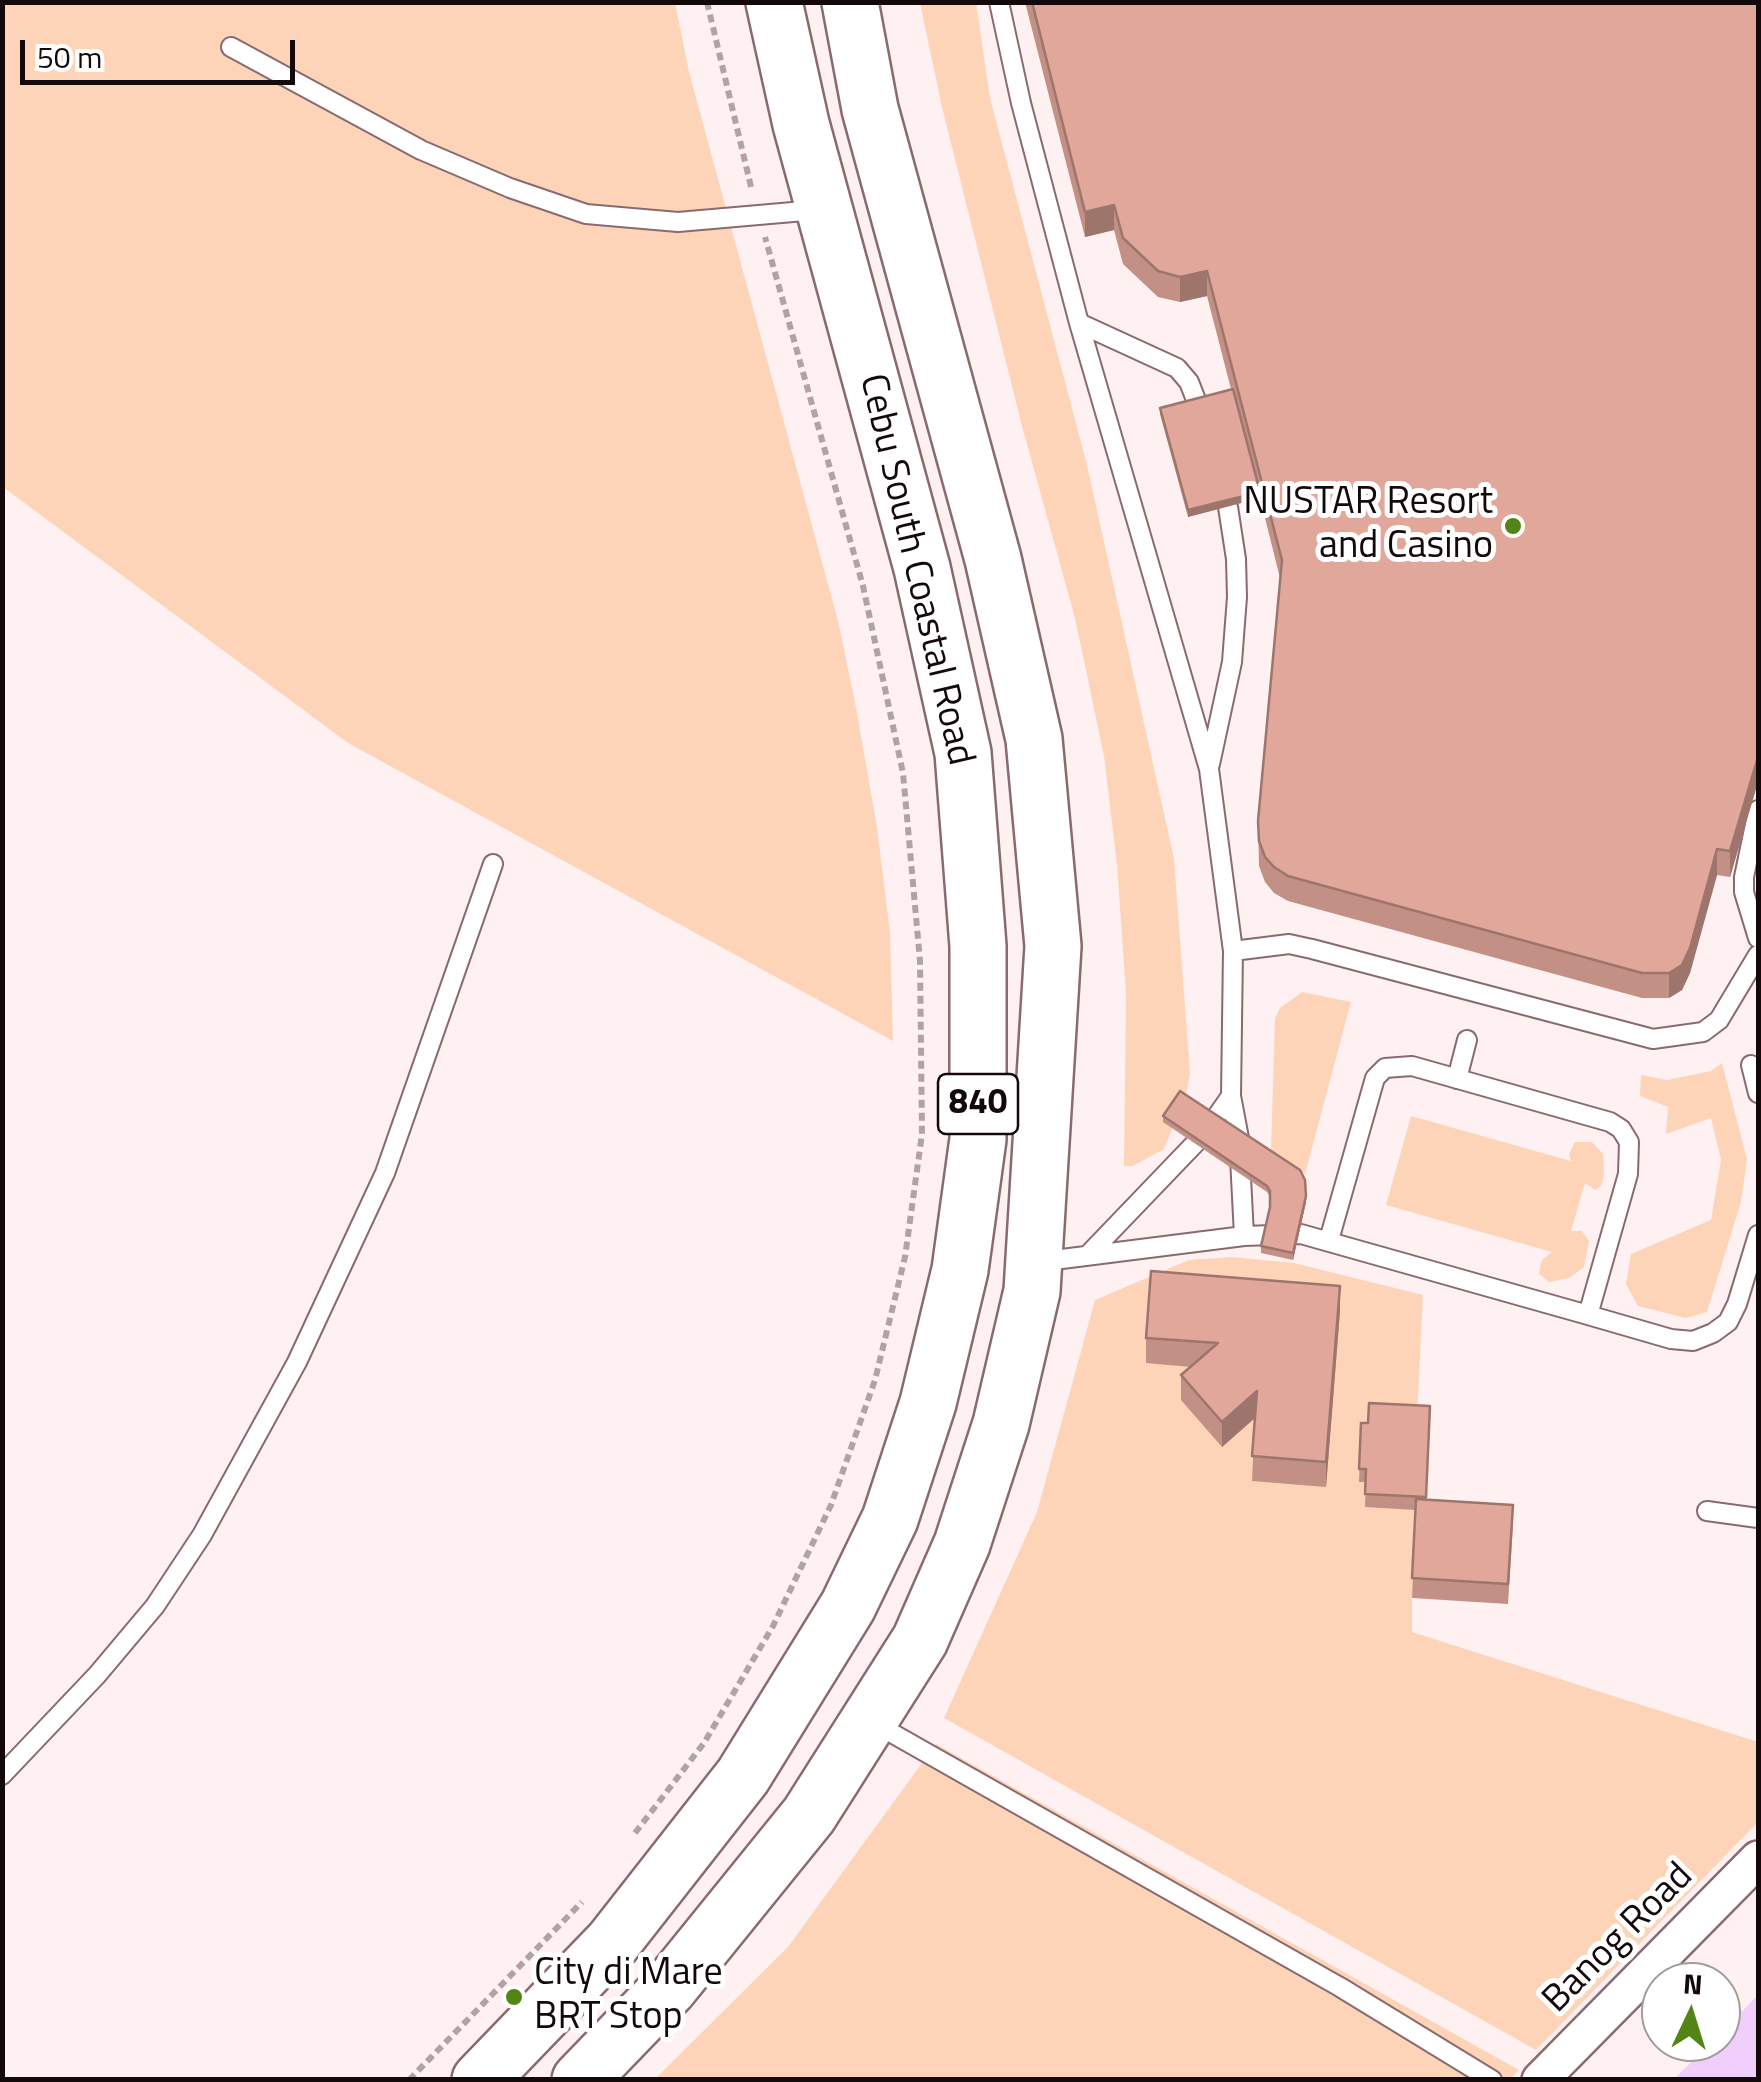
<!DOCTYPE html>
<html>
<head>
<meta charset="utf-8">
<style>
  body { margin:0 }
  #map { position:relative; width:1761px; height:2082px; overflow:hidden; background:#fff0f2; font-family:"Titillium Web",sans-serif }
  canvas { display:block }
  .frame { position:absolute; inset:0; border:5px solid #13080a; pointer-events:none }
  .north { position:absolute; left:1641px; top:1962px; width:100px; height:100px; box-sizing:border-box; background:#fff; border:2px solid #a19c9d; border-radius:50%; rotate:4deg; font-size:28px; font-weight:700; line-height:40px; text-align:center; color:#13080a }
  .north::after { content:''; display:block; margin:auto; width:35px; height:45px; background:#538416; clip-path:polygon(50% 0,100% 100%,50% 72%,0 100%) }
  .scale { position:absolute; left:20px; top:40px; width:275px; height:45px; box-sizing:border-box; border:5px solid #13080a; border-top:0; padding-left:12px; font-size:30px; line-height:35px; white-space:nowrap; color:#13080a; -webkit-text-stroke:8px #fff; paint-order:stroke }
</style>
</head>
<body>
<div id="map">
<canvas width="1761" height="2082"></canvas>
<div class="frame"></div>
<div class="north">N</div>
<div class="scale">50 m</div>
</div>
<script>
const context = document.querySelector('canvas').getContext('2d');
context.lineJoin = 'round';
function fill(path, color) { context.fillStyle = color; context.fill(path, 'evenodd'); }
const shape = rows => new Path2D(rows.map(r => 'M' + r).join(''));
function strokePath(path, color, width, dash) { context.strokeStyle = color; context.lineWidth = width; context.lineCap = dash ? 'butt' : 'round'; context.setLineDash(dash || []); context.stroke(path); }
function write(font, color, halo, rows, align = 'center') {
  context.font = font + ' "Titillium Web",sans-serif'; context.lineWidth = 10; context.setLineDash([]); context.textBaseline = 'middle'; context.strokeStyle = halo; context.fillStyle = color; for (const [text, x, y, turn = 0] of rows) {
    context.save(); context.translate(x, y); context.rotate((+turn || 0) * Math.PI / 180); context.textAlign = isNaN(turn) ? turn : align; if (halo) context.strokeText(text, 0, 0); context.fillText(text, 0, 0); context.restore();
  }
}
fill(shape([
  [3,3,675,3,689,72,839,625,855,702,877,827,890,932,893,1041,348,743,3,487],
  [920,3,976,3,990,98,1087,465,1174,859,1190,1074,1186,1094,1164,1149,1133,1166,1124,1166,1126,994,1117,864,1104,756,1075,618,1022,426,942,107],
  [1302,992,1351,1002,1305,1174,1271,1150,1275,1018,1280,1008],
  [1722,1063,1747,1159,1741,1202,1707,1312,1686,1318,1638,1306,1626,1284,1631,1254,1711,1220,1721,1160,1711,1118,1666,1134,1668,1107,1640,1096,1641,1075,1667,1080,1711,1071],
  [1411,1116,1571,1161,1569,1154,1575,1142,1592,1142,1603,1154,1604,1176,1601,1186,1595,1190,1585,1183,1571,1231,1582,1231,1589,1241,1584,1267,1569,1278,1549,1282,1539,1274,1540,1268,1542,1260,1552,1252,1386,1205],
  [1232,1257,1294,1263,1423,1295,1417,1418,1430,1419,1426,1510,1412,1598,1412,1632,1758,1742,1758,1822,1536,2050,944,1718,1037,1512,1095,1300,1189,1260],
  [936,1744,1519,2070,1509,2080,654,2080,788,1947]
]), '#fdd4b7');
fill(shape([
  [1758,1995,1758,2079,1674,2079,1712,2042,1721,2042,1721,2033]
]), '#f1cffc');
const service = shape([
  [999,2,1021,103,1079,323,1209,769,1233,951,1231,1096,1239,1138,1244,1236],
  [231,47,421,150,510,188,586,214,678,222,816,210],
  [1079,323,1177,368,1189,382,1198,405],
  [1210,764,1232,662,1237,597,1236,559,1228,507],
  [1758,810,1744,877,1744,892,1758,938],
  [1233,951,1289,944,1312,949,1653,1039,1703,1032,1719,1020,1758,955],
  [1751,1065,1758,1093],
  [1457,1079,1467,1040],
  [1087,1256,1205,1133,1231,1096],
  [1038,1262,1244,1236,1301,1234,1588,1315,1628,1174,1629,1142,1621,1129,1610,1122,1412,1066,1385,1068,1375,1078,1329,1240],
  [1588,1315,1671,1339,1693,1341,1713,1333,1728,1322,1737,1304,1758,1235],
  [1707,1511,1758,1518],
  [874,1723,1340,1987,1492,2080],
  [2,1775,97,1675,155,1606,202,1535,297,1362,385,1173,493,864]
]);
const minor = shape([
  [1540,2080,1758,1859]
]);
const trunk = shape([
  [480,2080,613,1942,743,1776,848,1606,890,1519,928,1403,960,1270,978,1139,978,946,963,753,922,568,801,124,774,2],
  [580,2080,669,1988,809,1815,920,1640,962,1544,1001,1424,1032,1291,1053,946,1034,739,993,559,870,109,850,2]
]);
strokePath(service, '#896a6f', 22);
strokePath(minor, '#896a6f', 40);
strokePath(trunk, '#896a6f', 60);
strokePath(shape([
  [707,2,752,191],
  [635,1833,704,1743,773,1626,831,1505,875,1380,905,1257,922,1134,920,961,903,773,863,586,765,237],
  [409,2080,582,1902]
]), '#b0a3a5', 6, [8, 5]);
strokePath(service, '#fff', 18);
strokePath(minor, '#fff', 35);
strokePath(trunk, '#fff', 55);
fill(shape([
  [1025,2,1758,2,1758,782,1730,877,1717,875,1690,973,1682,990,1669,998,1642,998,1288,901,1274,893,1265,882,1259,866,1258,821,1280,578,1260,498,1188,517,1160,414,1160,408,1231,389,1207,296,1180,302,1158,297,1123,264,1114,230,1085,237],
  [1163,1116,1306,1202,1293,1260,1261,1253,1261,1246,1270,1207,1270,1197,1267,1192,1163,1122],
  [1340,1311,1326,1487,1252,1481,1255,1418,1222,1447,1181,1400,1181,1375,1191,1367,1146,1363,1146,1338],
  [1430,1406,1426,1499,1513,1524,1508,1604,1412,1598,1416,1510,1365,1507,1366,1482,1359,1482,1361,1423,1368,1423]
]), '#c29085');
fill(shape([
  [1114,205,1114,230,1085,237,1085,212],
  [1207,271,1207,296,1180,302,1180,277],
  [1260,492,1260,498,1188,517,1188,510],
  [1758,757,1758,782,1730,877,1730,851],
  [1717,849,1717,875,1690,973,1682,990,1669,998,1669,973],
  [1306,1196,1306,1202,1293,1260,1293,1253],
  [1340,1286,1340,1311,1326,1487,1326,1462],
  [1257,1391,1257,1416,1222,1447,1222,1422]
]), '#9e756c');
const building = shape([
  [1032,2,1758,2,1758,757,1730,851,1717,849,1690,948,1682,965,1669,973,1642,973,1288,876,1274,867,1265,857,1259,841,1258,821,1282,560,1207,271,1180,277,1158,271,1123,238,1114,205,1085,212,1032,2],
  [1233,389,1260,492,1188,510,1160,408,1233,389],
  [1180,1091,1300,1170,1305,1180,1306,1196,1293,1253,1261,1246,1270,1207,1270,1191,1267,1186,1163,1116,1180,1091],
  [1151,1271,1340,1286,1326,1462,1252,1456,1257,1391,1222,1422,1181,1375,1218,1343,1146,1338,1151,1271],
  [1369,1403,1430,1406,1426,1497,1365,1494,1366,1469,1359,1469,1361,1423,1368,1423,1369,1403],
  [1416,1499,1513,1505,1508,1584,1412,1578,1416,1499]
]);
fill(building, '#e1a79b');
strokePath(building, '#9e756c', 2.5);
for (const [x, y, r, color] of [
  [1513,526,10,"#538416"],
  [514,1997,10,"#538416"]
]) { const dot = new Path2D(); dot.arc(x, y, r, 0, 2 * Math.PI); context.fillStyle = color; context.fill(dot); strokePath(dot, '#fff', 4); }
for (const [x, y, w] of [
  [978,1104,80]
]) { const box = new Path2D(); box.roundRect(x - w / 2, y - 30, w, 60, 8); context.fillStyle = '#fff'; context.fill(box); strokePath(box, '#13080a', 2.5); }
write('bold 35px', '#13080a', null, [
  ["840",978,1104]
]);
write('38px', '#13080a', '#fff', [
  ["NUSTAR Resort",1493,504],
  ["and Casino",1493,548],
  ["City di Mare",534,1975,"left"],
  ["BRT Stop",534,2019,"left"]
], 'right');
write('38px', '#13080a', '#fff', [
  ["Cebu South Coastal Road",915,570,77],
  ["Banog Road",1619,1939,-45]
]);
</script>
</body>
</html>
